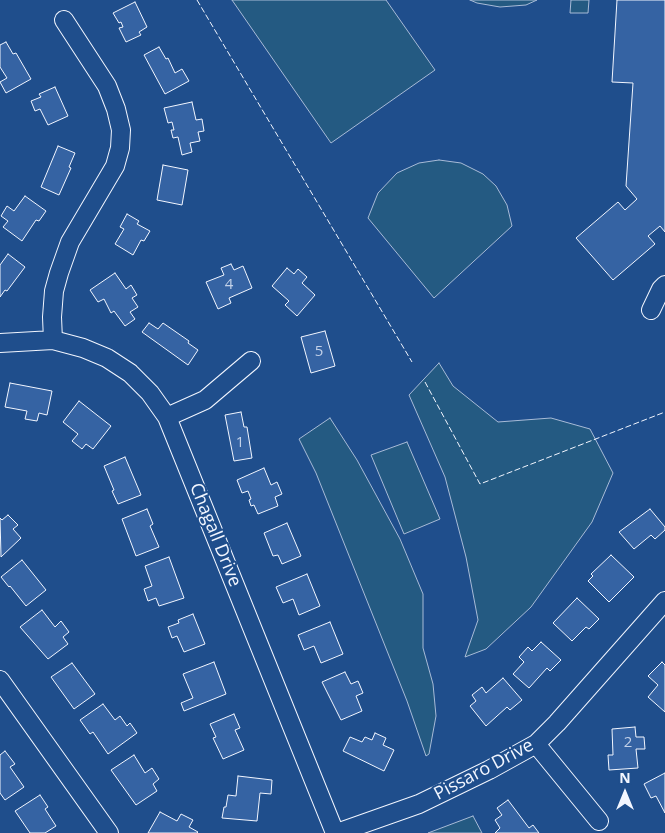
<!DOCTYPE html>
<html>
<head>
<meta charset="utf-8">
<style>
  body { margin:0 }
  #map { position:relative; width:665px; height:833px; overflow:hidden; background:#1f4e8c; font-family:"Open Sans",sans-serif }
  canvas { display:block }
  .north { position:absolute; left:600px; top:768px; width:50px; height:50px; -webkit-text-stroke:4px #1f4e8c; paint-order:stroke; rotate:0deg; font-size:14px; font-weight:700; line-height:20px; text-align:center; color:#f2f6ff }
  .north::after { content:''; display:block; margin:auto; width:18px; height:22px; background:#f2f6ff; clip-path:polygon(50% 0,100% 100%,50% 72%,0 100%) }
</style>
</head>
<body>
<div id="map">
<canvas width="665" height="833"></canvas>
<div class="north">N</div>
</div>
<script>
const context = document.querySelector('canvas').getContext('2d');
context.lineJoin = 'round';
function fill(path, color) { context.fillStyle = color; context.fill(path, 'evenodd'); }
const shape = rows => new Path2D(rows.map(r => 'M' + r).join(''));
function strokePath(path, color, width, dash) { context.strokeStyle = color; context.lineWidth = width; context.lineCap = dash ? 'butt' : 'round'; context.setLineDash(dash || []); context.stroke(path); }
function write(font, color, halo, rows, align = 'center') {
  context.font = font + ' "Open Sans",sans-serif'; context.lineWidth = 4; context.setLineDash([]); context.textBaseline = 'middle'; context.strokeStyle = halo; context.fillStyle = color; for (const [text, x, y, turn = 0] of rows) {
    context.save(); context.translate(x, y); context.rotate((+turn || 0) * Math.PI / 180); context.textAlign = isNaN(turn) ? turn : align; if (halo) context.strokeText(text, 0, 0); context.fillText(text, 0, 0); context.restore();
  }
}
const green = shape([
  [232,0,386,0,435,70,331,143,232,0],
  [470,0,537,0,526,5,500,7,477,3,470,0],
  [571,0,589,0,588,13,570,13,571,0],
  [439,160,461,163,483,174,496,186,507,205,512,226,434,298,368,218,378,193,397,173,419,163,439,160],
  [439,363,453,386,498,422,551,418,590,429,613,473,592,522,531,607,486,649,465,657,478,620,466,557,445,477,409,395,439,363],
  [330,418,357,460,400,539,423,594,423,648,433,684,436,716,429,754,426,756,407,701,316,473,299,439,330,418],
  [407,442,440,519,404,534,371,455,407,442],
  [473,816,482,833,428,833,473,816]
]);
fill(green, '#245a82');
strokePath(green, '#a8bbd7', 1);
const building = shape([
  [617,0,665,0,665,232,660,226,648,236,655,244,613,280,576,238,618,202,625,210,637,199,626,186,633,83,612,82,617,0],
  [135,2,147,27,139,32,141,35,126,42,119,28,123,27,121,22,119,23,113,13,135,2],
  [6,42,13,54,16,53,31,79,6,93,0,82,7,78,0,67,0,45,6,42],
  [159,47,166,59,168,58,175,73,182,69,189,81,165,94,144,55,159,47],
  [55,87,68,116,48,125,40,109,35,111,31,101,41,97,39,94,55,87],
  [192,102,196,120,202,119,204,131,198,132,200,141,190,143,192,152,182,155,178,137,173,138,171,130,174,130,172,122,168,123,164,108,192,102],
  [58,146,75,153,69,167,71,168,59,195,41,187,58,146],
  [163,165,188,170,182,205,157,200,163,165],
  [25,196,46,211,39,221,36,220,22,241,3,227,8,221,1,216,7,206,14,211,25,196],
  [127,214,139,221,137,224,150,231,144,241,141,240,133,255,115,244,124,229,120,227,127,214],
  [8,254,25,267,7,291,5,290,0,297,0,265,8,254],
  [231,264,234,270,243,266,252,288,229,298,231,303,218,309,206,282,224,275,221,268,231,264],
  [287,268,294,274,298,269,307,277,302,283,315,295,297,316,285,305,289,301,272,286,287,268],
  [115,273,126,289,131,285,137,295,132,298,138,307,130,312,135,319,125,326,114,311,111,313,104,299,98,302,90,290,115,273],
  [149,323,158,329,163,323,189,341,188,343,198,350,188,365,142,332,149,323],
  [325,331,335,366,311,373,301,337,325,331],
  [10,383,52,391,47,415,39,413,37,421,25,419,27,411,5,407,10,383],
  [79,401,111,426,93,449,86,444,82,449,72,441,78,434,63,422,79,401],
  [241,412,244,427,247,427,252,458,234,461,225,415,241,412],
  [125,457,141,495,118,504,112,491,114,490,104,466,125,457],
  [264,468,271,485,277,482,282,494,275,497,278,506,258,514,254,505,251,506,249,500,251,499,248,491,242,493,237,480,264,468],
  [147,509,153,524,150,526,159,547,136,556,122,519,147,509],
  [650,509,665,527,665,530,655,539,651,535,634,549,619,532,650,509],
  [8,515,18,525,13,529,21,538,1,557,0,518,2,520,8,515],
  [287,523,301,556,282,564,278,555,273,556,264,533,287,523],
  [611,555,634,577,609,602,588,581,593,576,591,574,611,555],
  [169,557,184,598,159,606,156,598,148,601,144,589,152,586,145,566,169,557],
  [22,560,46,590,26,606,10,586,9,587,1,577,22,560],
  [307,574,320,606,299,615,293,599,283,603,276,587,307,574],
  [577,598,599,619,589,629,586,627,572,641,553,623,577,598],
  [42,610,55,627,61,621,69,632,63,637,68,644,48,659,20,627,42,610],
  [193,614,205,644,184,652,177,636,172,638,168,627,179,623,178,620,193,614],
  [330,622,343,654,321,663,314,646,304,650,298,635,330,622],
  [541,642,561,660,550,671,547,668,529,688,513,674,524,662,519,657,528,647,532,651,541,642],
  [214,662,226,694,184,711,181,703,193,698,183,674,214,662],
  [662,662,665,665,665,712,648,697,658,685,648,676,662,662],
  [72,663,95,694,74,709,51,677,72,663],
  [345,672,351,684,358,681,363,693,356,696,362,711,341,720,322,682,345,672],
  [503,678,522,700,510,710,507,707,486,726,470,706,476,701,472,695,482,687,486,693,503,678],
  [103,704,115,720,120,716,127,726,130,723,137,733,108,754,93,732,90,734,80,720,103,704],
  [234,714,240,728,235,730,244,750,223,759,213,738,216,737,210,724,234,714],
  [635,727,636,737,644,737,645,749,636,749,638,768,609,770,608,755,613,755,612,729,635,727],
  [375,733,386,738,383,745,394,750,384,771,343,751,350,737,362,742,365,737,372,740,375,733],
  [5,751,15,764,10,767,24,787,5,800,0,793,0,755,5,751],
  [134,755,145,773,152,768,159,779,153,784,157,791,136,805,111,770,134,755],
  [665,773,665,813,656,796,651,798,644,784,665,773],
  [238,776,272,780,271,794,260,793,257,821,222,818,224,807,226,807,228,795,236,796,238,776],
  [40,795,48,807,45,809,56,826,45,833,30,833,15,811,40,795],
  [508,800,529,828,533,825,539,833,495,833,500,828,495,820,502,815,497,808,508,800],
  [160,812,177,821,181,814,193,820,189,827,198,832,197,833,148,833,160,812]
]);
fill(building, '#3563a3');
strokePath(building, '#f2f6ff', 1);
const minor = shape([
  [651,310,661,289,665,285],
  [53,340,52,317,54,291,59,273,70,242,115,166,120,148,121,130,116,109,107,86,64,20],
  [0,343,53,340,83,348,107,358,130,373,150,393,167,417,335,833],
  [167,417,205,400,251,361],
  [0,680,109,833],
  [536,744,599,821],
  [337,833,419,804,489,770,536,744,557,723,665,601]
]);
strokePath(minor, '#f2f6ff', 20);
strokePath(minor, '#1f4e8c', 18);
strokePath(shape([
  [197,0,412,362],
  [425,382,480,484,665,412]
]), '#f2f6ff', 1, [6, 2.5]);
write('15px', '#c3d1e8', null, [
  ["4",229,285],
  ["5",319,352],
  ["1",240,443],
  ["2",628,743]
]);
write('18px', '#f2f6ff', '#1f4e8c', [
  ["Chagall Drive",215,535,68],
  ["Pissaro Drive",484,770,-28]
]);
</script>
</body>
</html>
